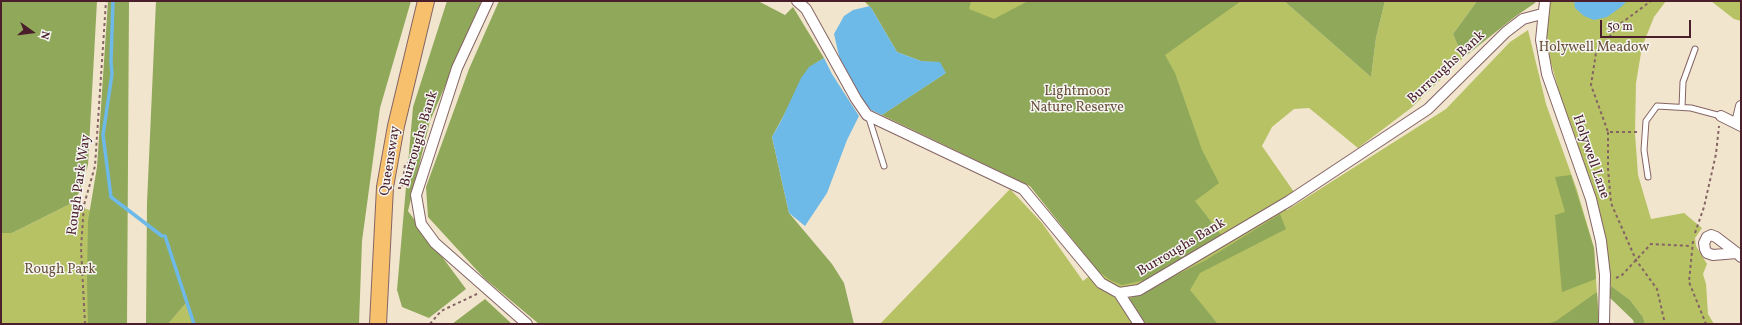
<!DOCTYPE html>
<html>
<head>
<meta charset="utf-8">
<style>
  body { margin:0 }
  #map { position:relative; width:1742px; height:325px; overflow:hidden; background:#f2e5ce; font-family:Vollkorn,serif }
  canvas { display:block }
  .frame { position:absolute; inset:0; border:2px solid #4a1f2b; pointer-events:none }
  .north { position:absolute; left:12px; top:12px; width:40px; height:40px; -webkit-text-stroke:3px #f6f6f2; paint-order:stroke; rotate:104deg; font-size:11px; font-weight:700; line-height:16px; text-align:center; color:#4a1f2b }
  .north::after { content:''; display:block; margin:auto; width:14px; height:18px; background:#4a1f2b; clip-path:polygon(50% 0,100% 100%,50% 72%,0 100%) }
  .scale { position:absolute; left:1600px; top:20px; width:91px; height:18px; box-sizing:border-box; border:2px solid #4a1f2b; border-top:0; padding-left:5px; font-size:12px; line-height:14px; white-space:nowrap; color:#4a1f2b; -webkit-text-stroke:3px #f6f6f2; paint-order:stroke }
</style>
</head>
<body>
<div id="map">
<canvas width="1742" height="325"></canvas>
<div class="frame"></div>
<div class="north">N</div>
<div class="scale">50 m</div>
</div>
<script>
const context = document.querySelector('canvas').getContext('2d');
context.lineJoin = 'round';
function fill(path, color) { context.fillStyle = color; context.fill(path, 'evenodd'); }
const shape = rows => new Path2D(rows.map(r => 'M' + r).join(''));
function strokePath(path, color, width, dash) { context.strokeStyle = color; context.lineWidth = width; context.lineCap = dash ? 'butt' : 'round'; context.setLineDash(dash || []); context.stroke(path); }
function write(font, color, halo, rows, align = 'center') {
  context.font = font + ' Vollkorn,serif'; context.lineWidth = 3; context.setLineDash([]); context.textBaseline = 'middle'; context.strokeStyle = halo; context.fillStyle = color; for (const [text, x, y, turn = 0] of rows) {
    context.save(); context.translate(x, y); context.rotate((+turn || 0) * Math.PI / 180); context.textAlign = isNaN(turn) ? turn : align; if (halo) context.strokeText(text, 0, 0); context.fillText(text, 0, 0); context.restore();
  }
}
fill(shape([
  [864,1,1284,1,1371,77,1376,38,1385,1,1477,1,1453,34,1463,58,1411,108,1358,148,1309,108,1294,109,1272,127,1262,146,1294,192,1273,204,1287,210,1446,109,1510,42,1528,30,1546,104,1577,190,1594,248,1599,324,1218,324,1192,294,1206,324,880,324,1010,189,1042,223,1083,281,1097,270,1030,186,882,115,946,73,921,61],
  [1550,1,1666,1,1654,17,1642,47,1636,83,1635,133,1638,175,1651,219,1684,213,1702,228,1695,238,1696,246,1707,264,1703,274,1706,284,1708,314,1714,324,1645,324,1643,317,1630,300,1605,282,1601,241,1544,38],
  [1711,1,1739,1,1741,3,1741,21,1734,19],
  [70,204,116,218,114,324,1,324,1,233,12,233],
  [186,303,194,324,168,324]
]), '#b6c264');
fill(shape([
  [1,1,97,1,88,165,79,193,70,204,12,233,1,233],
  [108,1,129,1,127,324,88,324,87,280,88,221,97,167],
  [156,1,411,1,380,108,362,241,359,324,194,324,186,303,168,324,146,324,147,203],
  [447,1,482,1,430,121,408,211,466,289,429,318,402,307,397,290,413,107],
  [499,1,758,1,785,15,793,7,824,58,810,67,772,137,789,213,832,264,844,283,854,324,539,324,484,278,428,217,426,187,469,69],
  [864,1,971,1,969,9,994,19,1028,1,1241,1,1165,55,1175,73,1202,150,1219,183,1195,201,1222,236,1145,280,1122,285,1110,280,1097,270,1030,186,882,115,946,73,939,62,921,61,897,52,870,6],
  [1284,1,1385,1,1376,38,1371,77],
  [1477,1,1536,1,1535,3,1516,16,1463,58,1453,34],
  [1571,175,1594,248,1596,279,1562,292,1555,215,1565,212,1555,177],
  [1280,214,1286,229,1200,273,1190,290,1218,324,1146,324,1129,299,1206,260],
  [1611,286,1630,300,1643,317,1645,324,1634,324,1633,320,1608,296],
  [1597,292,1599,324,1547,324,1556,321],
  [485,299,512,324,452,324]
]), '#90a85a');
fill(shape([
  [1574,1,1627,1,1621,7,1607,17,1594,20,1584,16,1575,8],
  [870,6,897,52,921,61,940,62,946,73,882,115,871,110,864,102,850,79,839,56,834,34,844,16,853,10],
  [824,58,832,74,859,116,847,140,827,193,805,226,789,213,772,137,781,121,801,78,809,67]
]), '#6db9e7');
strokePath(shape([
  [113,1,111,61,112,74,103,135,111,197,162,236],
  [165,236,194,324]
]), '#6db9e7', 3.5);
const service = shape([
  [1682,107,1683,82,1695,49],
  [868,115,884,166],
  [1648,177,1644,150,1646,121,1657,106,1691,108,1721,116]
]);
const minor = shape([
  [488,1,457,68,416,195,421,224,435,243,527,324],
  [797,1,806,9,856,99,867,115,1023,189,1101,283,1119,293,1139,290,1289,201,1428,109,1506,32,1523,19,1542,14],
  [1545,1,1541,40,1547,74,1591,199,1601,241,1605,275,1604,324],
  [1721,116,1741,126],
  [1737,123,1741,106],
  [1737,253,1713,255,1707,253,1705,249,1704,243,1707,237,1711,235,1716,237,1737,253,1741,257],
  [1119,293,1139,324]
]);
const primary = shape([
  [378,324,385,187,396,126,426,1]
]);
strokePath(service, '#856464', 7);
strokePath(minor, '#856464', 12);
strokePath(primary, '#856464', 18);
strokePath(shape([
  [1608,132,1608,169,1611,203,1636,260,1657,289,1665,324],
  [1637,132,1608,132,1591,85,1596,53,1620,24,1651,1],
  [398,188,402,188,405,165,417,156],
  [1695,233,1704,207,1716,154,1719,126],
  [1693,241,1689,282,1706,324],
  [1616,278,1622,275,1651,244,1691,246],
  [85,324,81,248,84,205,95,166,106,1],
  [430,324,441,311,477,294]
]), '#856464', 2, [3, 3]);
strokePath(service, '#fff', 5);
strokePath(minor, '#fff', 10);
strokePath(primary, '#f7c06c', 16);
write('14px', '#6a503c', '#f6f6f2', [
  ["Holywell Meadow",1594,48],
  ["Lightmoor",1077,92],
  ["Nature Reserve",1077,108],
  ["Rough Park",60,270]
]);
write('14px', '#4a1f2b', '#f6f6f2', [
  ["Burroughs Bank",1447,68,-43],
  ["Burroughs Bank",420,139,-73],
  ["Holywell Lane",1590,157,71],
  ["Queensway",391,161,-81],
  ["Rough Park Way",80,185,-82],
  ["Burroughs Bank",1182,248,-31]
]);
</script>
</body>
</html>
